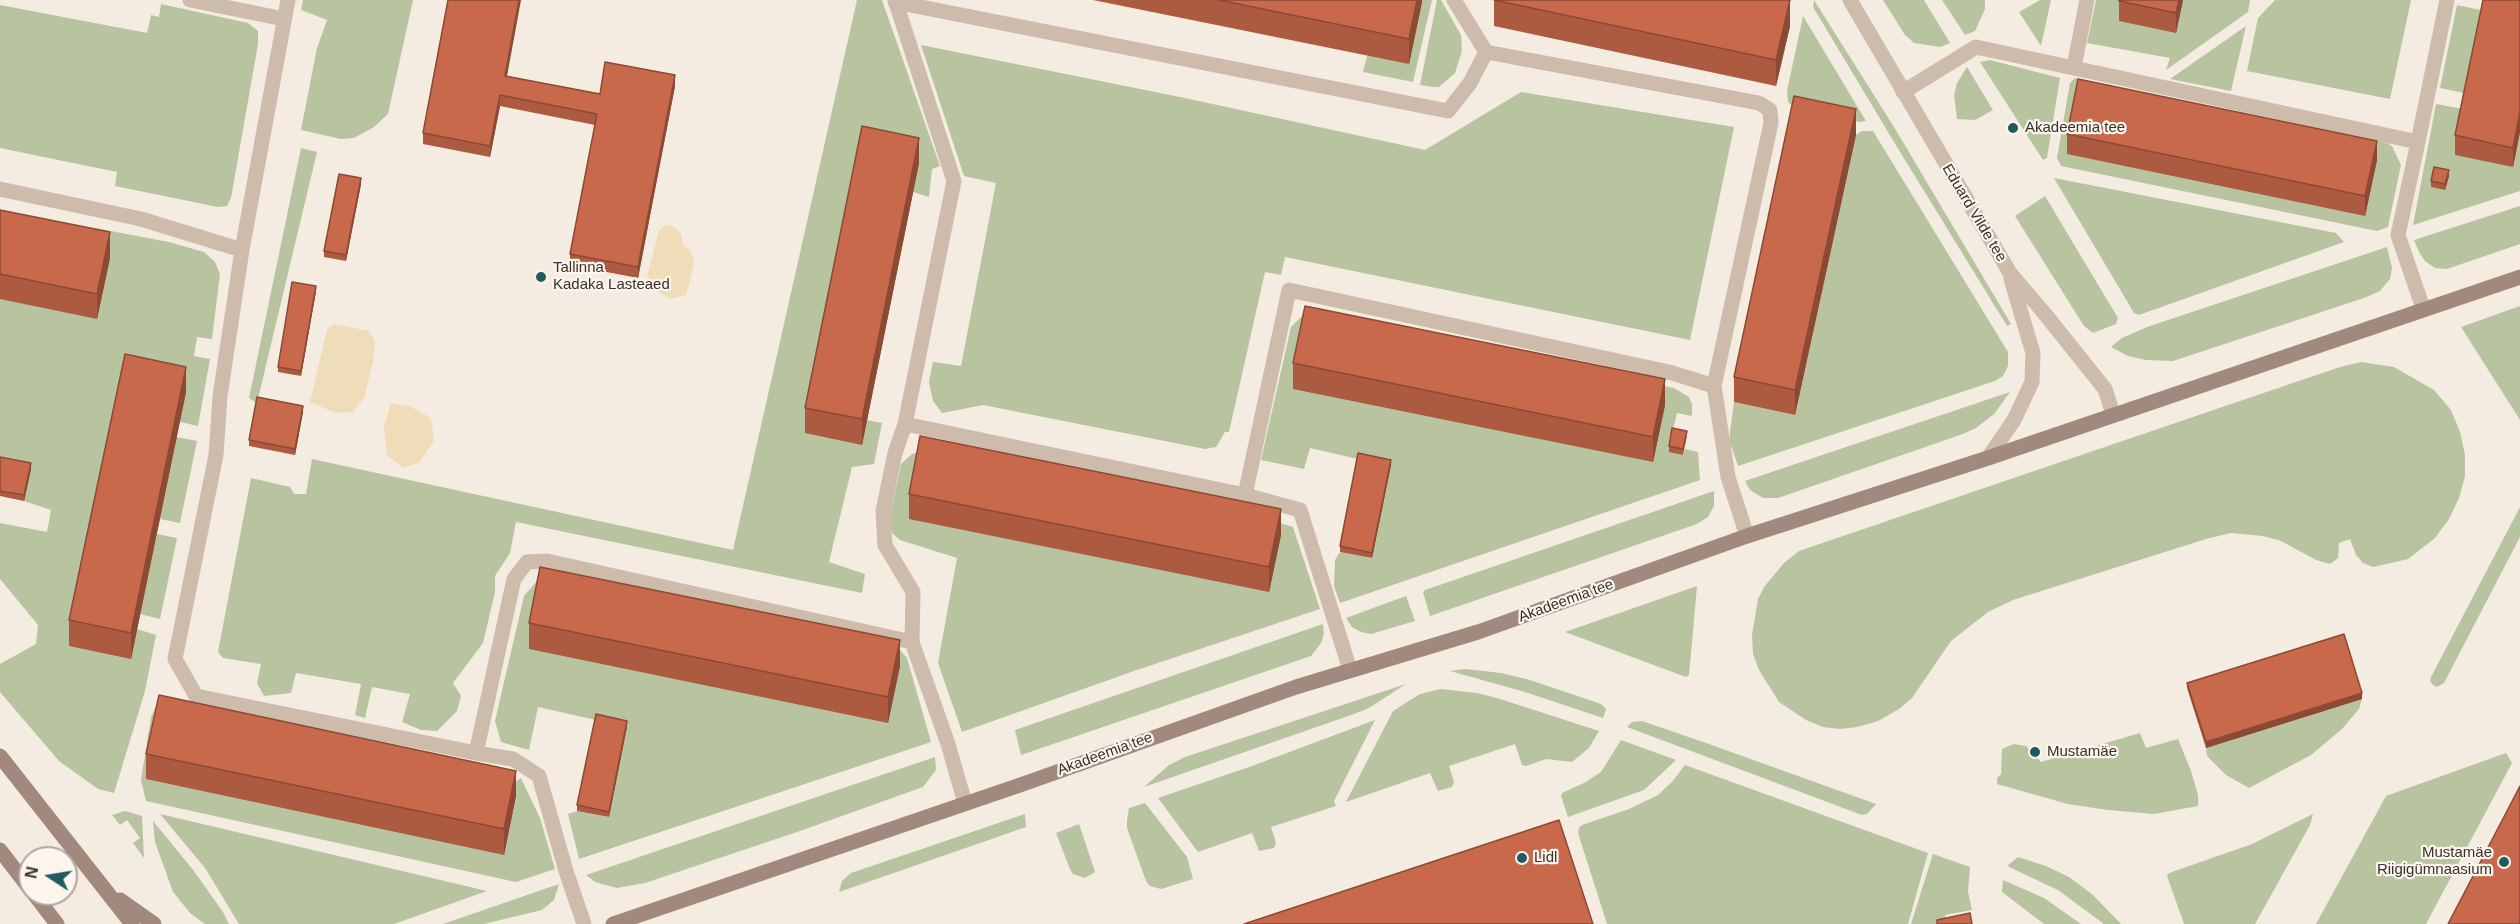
<!DOCTYPE html>
<html>
<head>
<meta charset="utf-8">
<style>
  body { margin:0 }
  #map { position:relative; width:2520px; height:924px; overflow:hidden; background:#f4ebe1; font-family:Arial,sans-serif }
  canvas { display:block }
  .north { position:absolute; left:18px; top:846px; width:60px; height:60px; box-sizing:border-box; background:#fbf5ee; border:2px solid #aea6a0; border-radius:50%; rotate:282deg; font-size:16px; font-weight:700; line-height:24px; text-align:center; color:#3b302b }
  .north::after { content:''; display:block; margin:auto; width:21px; height:27px; background:#1f5a5e; clip-path:polygon(50% 0,100% 100%,50% 72%,0 100%) }
</style>
</head>
<body>
<div id="map">
<canvas width="2520" height="924"></canvas>
<div class="north">N</div>
</div>
<script>
const context = document.querySelector('canvas').getContext('2d');
context.lineJoin = 'round';
function fill(path, color) { context.fillStyle = color; context.fill(path, 'evenodd'); }
const shape = rows => new Path2D(rows.map(r => 'M' + r).join(''));
function strokePath(path, color, width, dash) { context.strokeStyle = color; context.lineWidth = width; context.lineCap = dash ? 'butt' : 'round'; context.setLineDash(dash || []); context.stroke(path); }
function write(font, color, halo, rows, align = 'center') {
  context.font = font + ' Arial,sans-serif'; context.lineWidth = 4.5; context.setLineDash([]); context.textBaseline = 'middle'; context.strokeStyle = halo; context.fillStyle = color; for (const [text, x, y, turn = 0] of rows) {
    context.save(); context.translate(x, y); context.rotate((+turn || 0) * Math.PI / 180); context.textAlign = isNaN(turn) ? turn : align; if (halo) context.strokeText(text, 0, 0); context.fillText(text, 0, 0); context.restore();
  }
}
fill(shape([
  [303,0,413,0,388,114,374,127,354,138,341,139,301,130,317,48,327,20,301,10],
  [857,0,882,0,940,166,932,169,929,197,913,192,918,163,867,420,882,423,874,464,852,467,829,562,865,574,862,593,516,522,510,553,495,576,495,592,483,643,453,683,461,696,457,711,437,731,421,730,402,722,410,694,372,687,365,718,355,715,361,684,296,673,291,693,264,696,257,683,261,664,223,658,218,652,251,478,290,487,294,494,306,494,312,459,733,550],
  [1410,0,1432,0,1413,82,1363,72,1367,56],
  [1437,0,1441,0,1461,35,1462,51,1455,73,1439,87,1433,87,1420,85],
  [1814,0,1894,127,2011,324,2007,326,1894,142,1813,7],
  [1883,0,1924,0,1950,43,1940,47,1914,43,1905,35],
  [1942,0,1985,0,1985,9,1975,31,1965,35],
  [2040,0,2051,0,2041,46,2019,12],
  [2096,0,2250,0,2248,12,2166,70,2170,58,2087,43],
  [2275,0,2411,0,2390,99,2247,71,2258,18],
  [161,4,248,23,258,31,258,44,231,198,227,206,218,207,115,186,117,172,0,148,0,5,147,33,151,15,159,17],
  [2457,5,2485,11,2468,94,2440,88],
  [1803,16,1866,121,1859,122,1795,108,1788,102,1787,91],
  [2246,26,2231,91,2170,79],
  [921,45,1185,98,1425,150,1521,92,1734,127,1690,340,1285,257,1281,275,1265,272,1229,432,1225,432,1216,447,1205,449,983,405,942,413,933,401,929,382,933,362,961,366,996,183,964,176],
  [1990,60,2060,78,2047,158,2043,160,1980,62],
  [1967,67,1993,110,1975,120,1957,119,1954,95,1957,83],
  [2075,78,2127,89,2123,108,2335,152,2339,133,2387,143,2392,146,2401,165,2388,227,2377,231,2061,166,2057,158,2070,83],
  [2436,104,2464,109,2512,167,2520,132,2520,191,2413,225],
  [1862,131,1873,131,2008,352,2008,366,2003,376,1995,381,1738,466,1729,440,1734,402,1795,415,1856,135],
  [301,148,317,152,257,403,249,398],
  [2054,178,2336,233,2344,242,2139,315,2134,313],
  [2045,196,2118,318,2116,324,2093,333,2084,326,2015,216],
  [2520,206,2520,244,2447,269,2435,268,2425,261,2419,252,2414,240],
  [89,227,169,242,204,252,215,262,220,274,212,339,197,337,194,356,210,359,198,426,180,422,69,645,130,658,137,629,156,635,145,691,114,793,98,789,59,761,0,692,0,664,36,644,38,625,0,579,0,523,47,532,51,510,24,501,0,462,0,299,84,253],
  [2387,247,2392,268,2390,279,2380,291,2364,298,2173,361,2146,360,2128,356,2111,347,2122,338,2147,327],
  [2520,306,2520,420,2461,327],
  [1315,312,1674,388,1689,397,1692,404,1692,416,1677,413,1672,434,1683,455,1685,449,1698,452,1700,480,1340,603,1334,586,1335,560,1340,552,1372,558,1358,459,1310,448,1304,469,1261,460,1291,327,1301,317],
  [2361,362,2394,367,2434,390,2451,410,2460,432,2465,455,2465,476,2459,498,2449,519,2435,538,2408,559,2373,567,2363,563,2356,555,2350,539,2339,543,2338,558,2330,564,2316,560,2281,541,2263,536,2231,533,2206,539,2013,600,1988,612,1951,641,1912,698,1899,709,1878,721,1857,727,1840,729,1823,727,1806,720,1779,702,1759,670,1753,654,1752,635,1758,599,1764,587,1784,563,1799,551,2340,367],
  [2010,392,1994,414,1976,428,1963,434,1778,498,1763,498,1750,490,1745,481],
  [176,437,197,441,180,523,160,519],
  [932,449,1257,516,1293,527,1320,609,1134,671,962,732,938,663,957,558,900,540,893,534,888,523,901,464,912,454],
  [1714,491,1714,506,1708,517,1697,524,1430,616,1423,592,1425,590],
  [2520,507,2520,537,2444,683,2437,687,2433,685,2430,681,2431,677],
  [157,534,177,538,160,619,140,614],
  [551,574,888,722,900,666,899,649,907,658,931,742,579,859,568,814,577,811,609,817,627,727,538,707,529,750,501,742,495,721,524,596,537,581],
  [1697,586,1689,675,1686,677,1565,632],
  [1406,596,1415,621,1371,634,1361,632,1352,627,1346,618],
  [1323,624,1324,634,1321,643,1311,656,1021,755,1015,730],
  [1466,669,1501,673,1530,680,1601,704,1606,709,1603,718,1525,692,1450,671],
  [1406,684,1369,708,1354,714,1144,787,1169,765,1185,757],
  [1441,689,1477,693,1497,698,1599,731,1589,748,1572,762,1546,759,1526,766,1522,765,1515,744,1449,766,1454,782,1452,787,1438,791,1430,773,1346,802,1393,711,1420,694],
  [2362,699,2359,709,2342,729,2311,755,2249,788,2226,775,2207,756,2206,748],
  [157,704,503,854,516,797,492,774,516,781,521,778,540,818,555,869,516,882,146,801,141,780,151,717],
  [1375,720,1334,801,1336,806,1271,827,1276,843,1274,848,1259,851,1252,833,1198,852,1158,798,1252,766],
  [1642,721,1706,743,1876,804,1867,814,1862,815,1627,727,1632,722],
  [2140,733,2146,748,2178,739,2191,771,2198,795,2198,806,2154,814,2108,810,2068,804,1997,784,1997,778,2001,774,2002,749,2014,744,2026,746,2041,762],
  [1621,740,1676,760,1644,790,1568,817,1561,796,1562,793,1584,783,1601,772],
  [2506,753,2512,763,2426,924,2316,924,2386,796],
  [935,757,936,770,923,787,800,831,645,883,617,888,595,882,586,875],
  [1685,765,1928,853,1908,924,1607,924,1578,833,1579,828,1582,825,1629,809,1658,795,1672,782],
  [1145,803,1187,857,1193,879,1161,889,1150,886,1146,881,1127,828,1127,820,1129,808],
  [125,811,142,816,144,858,133,843,140,838,127,820,120,825,112,815],
  [160,814,487,891,394,924,239,924,205,868],
  [1025,814,1026,827,839,892,842,881,851,873],
  [2313,814,2310,825,2255,924,2184,924,2167,876,2169,873,2252,844],
  [153,821,194,871,223,912,229,924,205,924,191,914,173,892,155,842],
  [1079,824,1095,872,1085,878,1073,874,1070,869,1056,833],
  [1933,854,1970,867,1968,892,1972,910,1945,915,1946,924,1911,924],
  [2018,857,2046,866,2069,877,2093,895,2121,924,2104,924,2058,890,2007,866],
  [2003,880,2044,898,2081,924,2044,924,2002,892],
  [559,884,554,900,542,910,484,924,443,924]
]), '#b8c4a0');
fill(shape([
  [671,225,680,232,684,246,691,250,694,264,686,295,671,299,652,288,647,276,659,231,664,226],
  [334,324,369,331,375,341,373,362,364,398,353,412,336,413,310,402,327,330],
  [391,403,411,407,431,418,434,440,420,462,403,468,387,455,384,427]
]), '#efdcb8');
strokePath(shape([
  [190,0,284,19],
  [288,0,242,250,220,396,216,455,175,659,196,696,476,753,513,759,539,776,566,871,584,924],
  [895,0,954,181,905,424,895,453,883,511,885,545,913,592,912,642,948,744,965,803],
  [1454,0,1486,52,1759,103,1770,110,1771,123,1714,386],
  [895,2,1448,111,1470,83,1486,52],
  [2074,67,2087,0],
  [1903,92,1976,47,2418,142,2447,0],
  [2418,142,2398,235,2423,308],
  [0,189,141,219,242,250],
  [905,424,1245,495,1300,510,1350,670],
  [1245,495,1289,290,1669,372,1714,386,1728,477,1747,536],
  [476,753,514,579,527,562,547,561,912,642]
]), '#cdbbac', 15);
strokePath(shape([
  [1850,0,2010,273,2045,314,2105,389,2113,414],
  [1988,458,2014,420,2032,382,2033,353,2011,279]
]), '#cdbbac', 15);
strokePath(shape([
  [0,756,132,924],
  [0,850,30,889],
  [34,894,57,924],
  [120,900,154,924],
  [613,924,1023,784,1296,687,1478,632,1747,536,1988,458,2520,277]
]), '#a18a7d', 15);
fill(shape([
  [1093,0,1422,0,1422,2,1409,64],
  [1494,0,1790,26,1776,86,1494,26],
  [2119,0,2183,0,2176,33,2119,21],
  [2520,0,2520,132,2513,167,2455,155,2455,135],
  [507,76,600,94,675,86,638,278,570,265,570,254,595,125,500,106,490,157,423,144,423,133],
  [2067,134,2377,160,2365,216,2067,154],
  [1856,135,1795,415,1734,402,1734,377],
  [919,163,862,445,805,433,805,408],
  [2449,176,2445,190,2431,187,2431,181],
  [361,184,346,261,324,257,324,251],
  [0,210,110,258,97,319,0,299],
  [316,291,301,376,278,372,278,367],
  [1293,363,1665,405,1653,462,1293,389],
  [186,392,131,659,69,646,69,620],
  [303,412,295,455,249,446,249,440],
  [1687,436,1683,455,1669,452,1669,446],
  [0,457,31,469,24,501,0,496],
  [1391,465,1372,558,1340,552,1340,546],
  [909,494,1281,535,1269,592,909,519],
  [529,623,900,666,888,723,529,649],
  [2187,683,2362,699,2206,748,2187,688],
  [627,727,609,817,577,811,577,805],
  [146,754,516,796,504,855,146,779]
]), '#ac5a40');
fill(shape([
  [519,0,521,0,505,87,505,76],
  [1417,0,1422,0,1422,2,1409,64,1409,39],
  [1790,0,1790,26,1776,86,1776,60],
  [2179,0,2183,0,2176,33,2176,13],
  [675,75,675,86,638,278,638,267],
  [500,95,500,106,490,157,490,146],
  [1856,109,1856,135,1795,415,1795,390],
  [2520,112,2520,132,2513,167,2513,148],
  [919,138,919,163,862,445,862,419],
  [2377,141,2377,160,2365,216,2365,196],
  [2449,170,2449,176,2445,190,2445,184],
  [361,178,361,184,346,261,346,255],
  [110,232,110,258,97,319,97,294],
  [316,286,316,291,301,376,301,371],
  [186,367,186,392,131,659,131,633],
  [1665,379,1665,405,1653,462,1653,437],
  [303,406,303,412,295,455,295,449],
  [1391,460,1391,465,1372,558,1372,553],
  [31,463,31,469,24,501,24,495],
  [1281,509,1281,535,1269,592,1269,567],
  [900,640,900,666,888,723,888,697],
  [2362,693,2362,699,2206,748,2206,742],
  [627,721,627,727,609,817,609,812],
  [516,771,516,796,504,855,504,829]
]), '#8c4a34');
const building = shape([
  [448,0,519,0,505,76,600,94,605,62,675,75,638,267,570,254,597,114,500,95,490,146,423,133,448,0],
  [1219,0,1417,0,1409,39,1219,0],
  [1494,0,1790,0,1776,60,1494,0],
  [2119,0,2179,0,2176,13,2119,1,2119,0],
  [2483,0,2520,0,2520,112,2513,148,2455,135,2483,0],
  [2078,79,2377,141,2365,196,2067,134,2078,79],
  [1794,96,1856,109,1795,390,1734,377,1794,96],
  [862,126,919,138,862,419,805,408,862,126],
  [2434,167,2449,170,2445,184,2431,181,2434,167],
  [339,174,361,178,346,255,324,251,339,174],
  [0,210,110,232,97,294,0,274,0,210],
  [292,282,316,286,301,371,278,367,292,282],
  [1305,306,1665,379,1653,437,1293,363,1305,306],
  [125,354,186,367,131,633,69,620,125,354],
  [257,397,303,406,295,449,249,440,257,397],
  [1672,428,1687,431,1683,449,1669,446,1672,428],
  [920,436,1281,509,1269,567,909,494,920,436],
  [1358,453,1391,460,1372,553,1340,546,1358,453],
  [0,457,31,463,24,495,0,491,0,457],
  [540,567,900,640,888,697,529,623,540,567],
  [2344,634,2362,693,2206,742,2187,683,2344,634],
  [159,695,516,771,504,829,146,754,159,695],
  [596,714,627,721,609,812,577,805,596,714],
  [2520,786,2520,924,2448,924,2520,786],
  [1559,820,1593,924,1244,924,1559,820],
  [1970,913,1972,924,1937,924,1937,920,1970,913]
]);
fill(building, '#c8694b');
strokePath(building, '#8c4a34', 1.5);
for (const [x, y, r, color] of [
  [2013,128,6,"#1f5a5e"],
  [541,277,6,"#1f5a5e"],
  [2035,752,6,"#1f5a5e"],
  [1522,858,6,"#1f5a5e"],
  [2504,862,6,"#1f5a5e"]
]) { const dot = new Path2D(); dot.arc(x, y, r, 0, 2 * Math.PI); context.fillStyle = color; context.fill(dot); strokePath(dot, '#fbf5ee', 2); }
write('15px', '#3b302b', '#fbf5ee', [
  ["Akadeemia tee",2025,128],
  ["Tallinna",553,268],
  ["Kadaka Lasteaed",553,285],
  ["Mustamäe",2047,752],
  ["Mustamäe",2492,853,"right"],
  ["Riigigümnaasium",2492,870,"right"],
  ["Lidl",1534,858]
], 'left');
write('15px', '#3b302b', '#fbf5ee', [
  ["Eduard Vilde tee",1974,213,59],
  ["Akadeemia tee",1566,601,-20],
  ["Akadeemia tee",1105,754,-20]
]);
</script>
</body>
</html>
